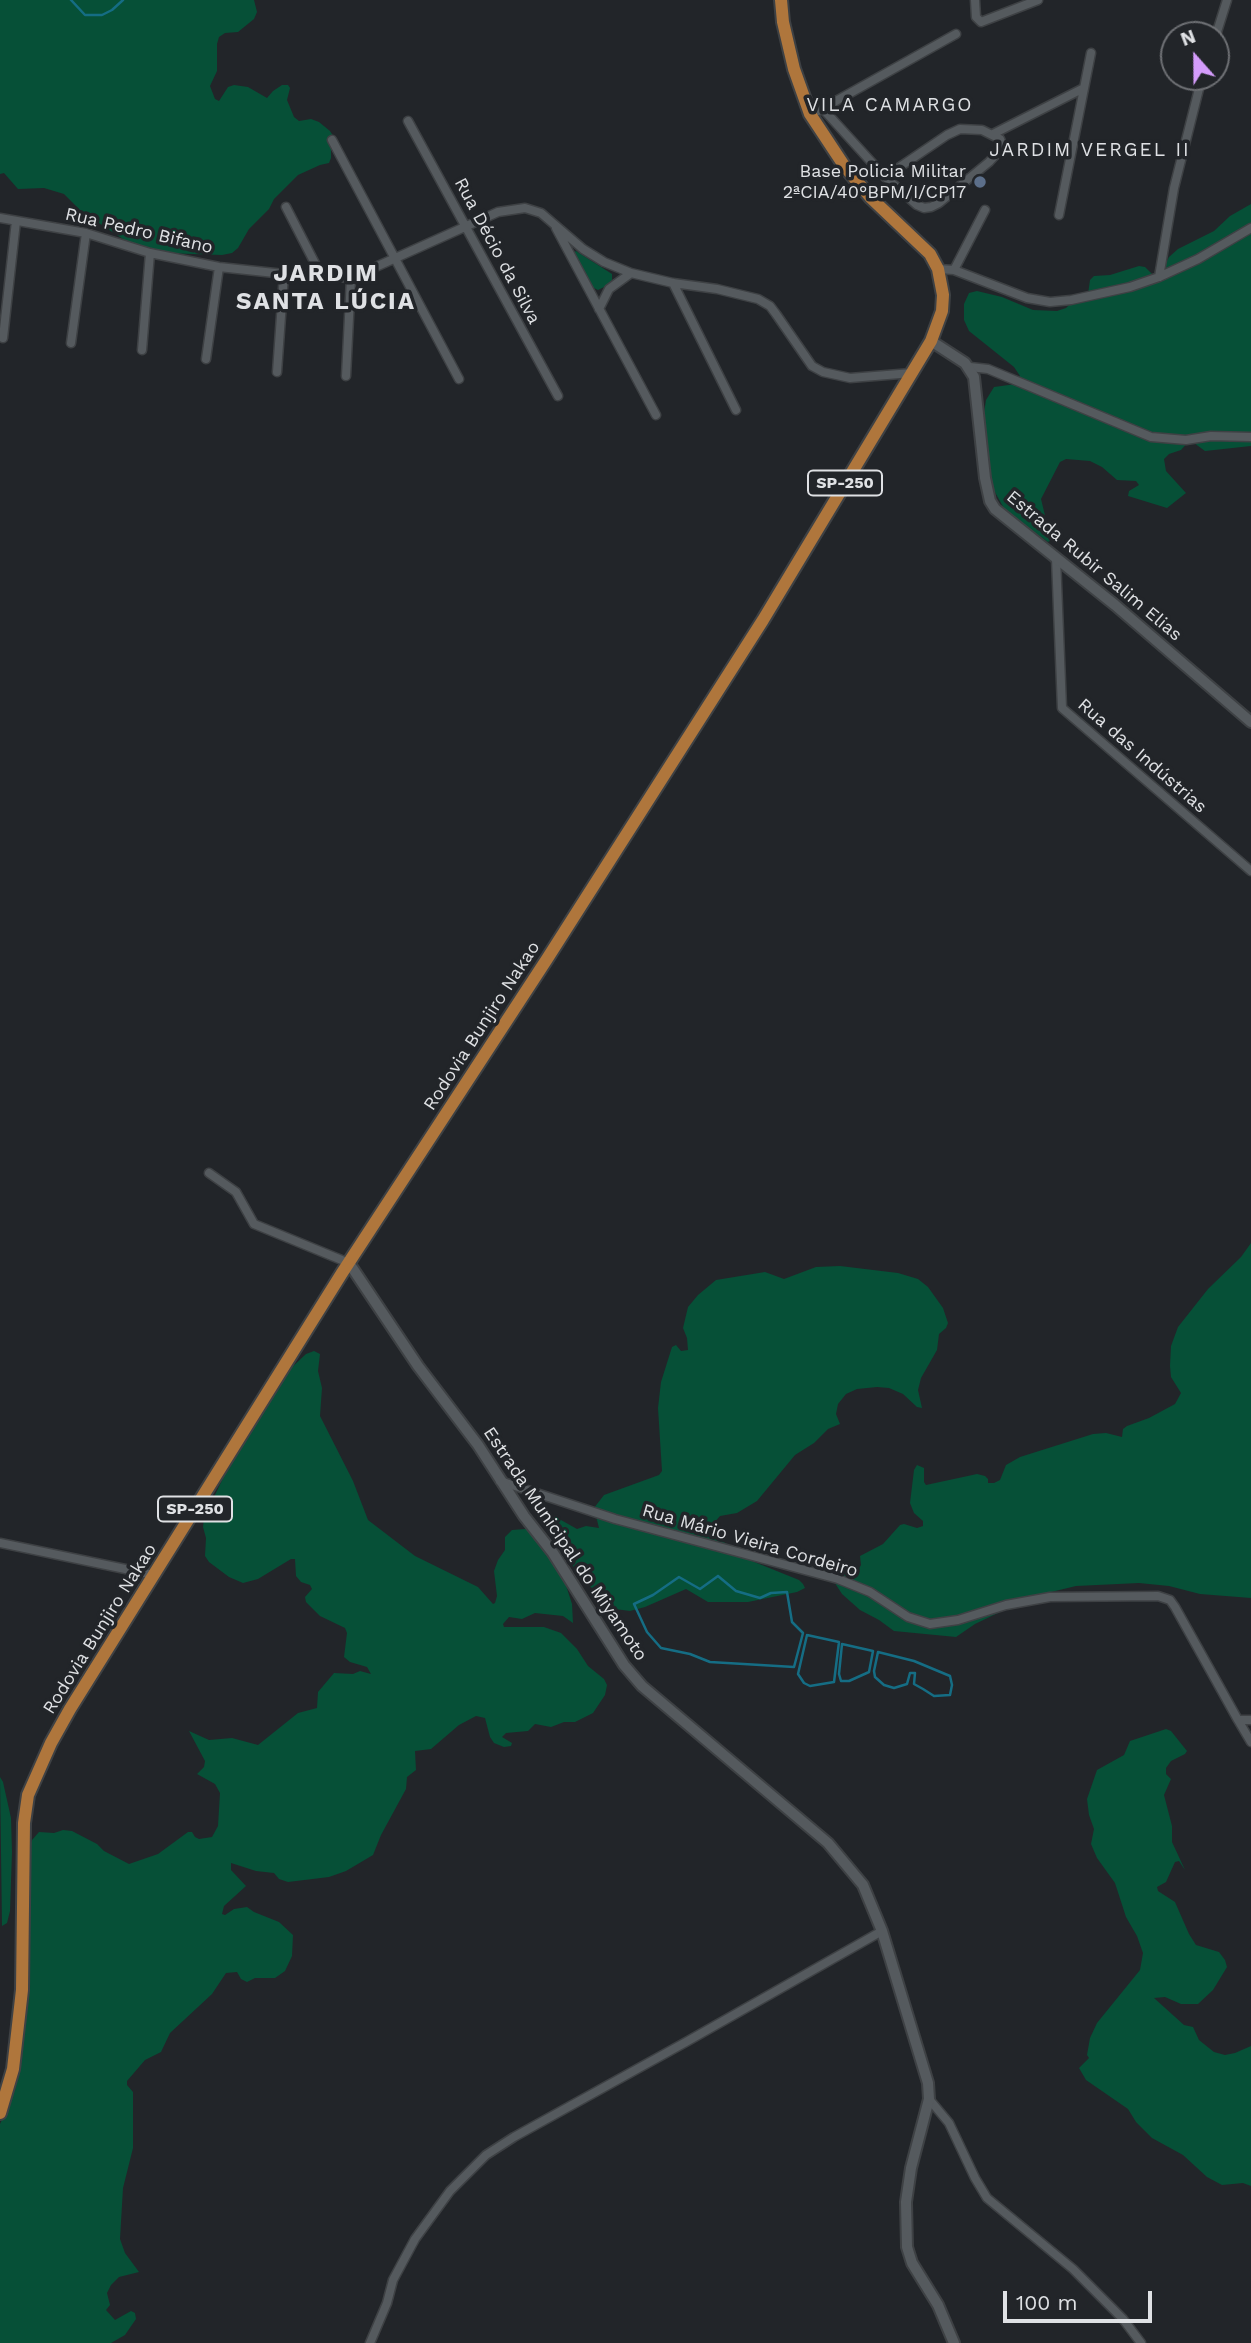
<!DOCTYPE html>
<html>
<head>
<meta charset="utf-8">
<style>
  body { margin:0 }
  #map { position:relative; width:1251px; height:2343px; overflow:hidden; background:#222529; font-family:"Work Sans",sans-serif }
  canvas { display:block }
  .north { position:absolute; left:1160px; top:21px; width:70px; height:70px; box-sizing:border-box; background:#222529; border:2px solid #6e7074; border-radius:50%; rotate:339deg; font-size:19px; font-weight:700; line-height:28px; text-align:center; color:#dfe1e4 }
  .north::after { content:''; display:block; margin:auto; width:24px; height:32px; background:#d49cfb; clip-path:polygon(50% 0,100% 100%,50% 72%,0 100%) }
  .scale { position:absolute; left:1003px; top:2291px; width:149px; height:32px; box-sizing:border-box; border:4px solid #dfe1e4; border-top:0; padding-left:9px; font-size:21px; line-height:24px; white-space:nowrap; color:#dfe1e4; -webkit-text-stroke:5px #222529; paint-order:stroke }
</style>
</head>
<body>
<div id="map">
<canvas width="1251" height="2343"></canvas>
<div class="north">N</div>
<div class="scale">100 m</div>
</div>
<script>
const context = document.querySelector('canvas').getContext('2d');
context.lineJoin = 'round';
function fill(path, color) { context.fillStyle = color; context.fill(path, 'evenodd'); }
const shape = rows => new Path2D(rows.map(r => 'M' + r).join(''));
function strokePath(path, color, width, dash) { context.strokeStyle = color; context.lineWidth = width; context.lineCap = dash ? 'butt' : 'round'; context.setLineDash(dash || []); context.stroke(path); }
function write(font, color, halo, rows, align = 'center') {
  context.font = font + ' "Work Sans",sans-serif'; context.lineWidth = 7; context.setLineDash([]); context.textBaseline = 'middle'; context.strokeStyle = halo; context.fillStyle = color; for (const [text, x, y, turn = 0] of rows) {
    context.save(); context.translate(x, y); context.rotate((+turn || 0) * Math.PI / 180); context.textAlign = isNaN(turn) ? turn : align; if (halo) context.strokeText(text, 0, 0); context.fillText(text, 0, 0); context.restore();
  }
}
fill(shape([
  [0,0,254,0,257,12,254,19,238,32,225,33,219,37,217,44,217,71,210,86,215,99,219,101,228,87,234,85,248,87,267,98,273,91,282,85,288,85,290,88,287,100,294,117,299,121,311,119,319,122,330,131,341,148,331,147,331,158,329,163,320,165,298,175,274,199,269,209,249,229,238,248,232,253,222,255,165,253,126,241,82,212,64,194,44,188,18,189,4,173,0,174],
  [1251,204,1251,446,1205,451,1190,440,1181,450,1169,454,1164,459,1166,471,1186,493,1167,508,1128,496,1129,491,1139,485,1136,481,1117,480,1102,467,1090,461,1066,459,1060,462,1041,499,1051,540,1048,542,1006,512,991,485,983,419,986,400,994,387,1016,384,1020,376,1014,367,969,331,964,320,964,304,969,293,977,291,1002,297,1033,310,1057,311,1066,308,1077,297,1088,294,1090,280,1094,276,1110,275,1139,266,1145,267,1153,275,1159,276,1169,257,1178,249,1214,231,1230,216],
  [576,251,612,274,612,280,606,286,598,290,592,287,573,253],
  [1251,1243,1251,1598,1200,1594,1169,1586,1139,1583,1076,1586,1047,1593,1002,1611,975,1624,956,1637,894,1631,879,1620,860,1610,842,1594,831,1577,821,1568,846,1569,855,1576,861,1565,860,1556,883,1544,900,1525,904,1524,917,1528,923,1526,923,1521,914,1513,910,1503,914,1470,917,1465,924,1468,924,1482,926,1485,977,1474,985,1476,988,1479,988,1483,994,1483,1000,1480,1006,1465,1020,1457,1093,1434,1106,1433,1122,1437,1123,1429,1127,1426,1149,1418,1175,1404,1181,1393,1171,1377,1170,1366,1171,1346,1178,1327,1208,1289,1241,1257],
  [840,1266,898,1273,918,1279,928,1287,943,1308,948,1323,946,1328,939,1334,937,1350,921,1378,918,1390,922,1408,917,1407,903,1394,889,1388,877,1387,857,1389,846,1394,838,1404,836,1414,840,1424,828,1429,814,1443,795,1455,757,1501,737,1513,720,1516,706,1532,727,1544,742,1557,799,1580,803,1584,805,1588,797,1592,748,1602,708,1602,686,1589,645,1607,630,1611,615,1609,581,1578,564,1552,545,1511,577,1529,586,1526,599,1528,594,1508,604,1495,659,1475,662,1471,658,1408,661,1382,672,1347,676,1345,681,1351,688,1350,687,1338,683,1328,688,1307,698,1295,716,1280,765,1272,784,1279,816,1267],
  [314,1351,320,1354,318,1371,322,1388,320,1416,353,1481,368,1520,415,1556,478,1587,493,1604,495,1603,497,1596,494,1571,498,1560,505,1550,505,1537,512,1530,525,1529,528,1519,545,1551,563,1576,572,1604,573,1623,563,1616,535,1613,522,1619,509,1617,503,1624,504,1627,544,1627,561,1633,577,1649,588,1666,604,1679,607,1685,605,1695,593,1713,575,1722,564,1722,551,1727,535,1724,528,1731,506,1733,502,1737,512,1743,511,1746,504,1747,494,1743,490,1737,485,1718,476,1716,459,1725,431,1749,415,1751,416,1770,407,1777,406,1789,381,1835,373,1855,346,1871,329,1877,288,1882,279,1879,274,1873,256,1871,231,1863,231,1870,246,1886,224,1906,222,1914,225,1915,234,1909,247,1907,254,1912,279,1922,293,1935,292,1956,285,1971,275,1978,255,1978,247,1982,241,1979,237,1972,226,1973,212,1994,170,2033,161,2052,145,2060,127,2081,127,2085,133,2092,133,2148,123,2188,120,2239,125,2253,139,2272,119,2277,111,2285,107,2293,110,2305,106,2310,115,2320,131,2311,135,2313,136,2319,125,2335,111,2343,0,2343,0,2124,15,2090,21,2064,24,2035,17,1980,28,1849,32,1840,39,1832,54,1833,63,1830,72,1831,97,1844,104,1851,129,1864,158,1854,188,1832,192,1832,195,1837,199,1839,212,1837,218,1826,220,1793,215,1784,197,1774,204,1767,205,1761,189,1731,209,1740,232,1738,258,1745,298,1713,317,1708,318,1692,334,1673,353,1674,360,1671,371,1674,367,1667,350,1662,344,1657,347,1633,345,1628,320,1616,306,1602,305,1597,312,1589,310,1585,301,1582,296,1576,295,1559,291,1559,258,1579,243,1583,229,1577,209,1562,205,1556,206,1538,203,1527,204,1518,234,1455,291,1368,306,1354],
  [1166,1729,1171,1731,1187,1751,1185,1754,1171,1761,1166,1768,1166,1774,1171,1779,1164,1795,1172,1826,1172,1842,1185,1870,1179,1861,1175,1862,1166,1882,1157,1887,1158,1891,1175,1902,1189,1934,1196,1945,1219,1952,1225,1960,1227,1967,1213,1990,1198,2004,1181,2004,1165,1997,1154,1998,1184,2025,1193,2027,1199,2040,1214,2052,1225,2055,1235,2053,1251,2046,1251,2186,1243,2183,1222,2185,1207,2177,1183,2155,1152,2138,1136,2122,1128,2109,1086,2080,1079,2068,1089,2058,1087,2055,1090,2038,1097,2023,1140,1970,1143,1953,1137,1936,1126,1917,1115,1883,1097,1858,1091,1844,1094,1829,1089,1815,1087,1799,1097,1770,1124,1755,1130,1741],
  [0,1777,3,1782,11,1818,12,1852,10,1911,7,1923,2,1926]
]), '#065037');
strokePath(shape([
  [71,0,85,15,102,15,112,10,123,0],
  [718,1576,736,1591,760,1598,771,1593,787,1592,792,1622,803,1633,794,1667,710,1662,690,1654,661,1648,647,1632,634,1604,653,1595,679,1577,700,1589,718,1576],
  [807,1635,839,1642,834,1682,810,1686,804,1683,798,1674,807,1635],
  [842,1644,873,1651,869,1672,849,1681,841,1681,839,1674,842,1644],
  [878,1652,914,1661,950,1676,952,1685,950,1695,934,1696,923,1689,914,1684,915,1673,910,1673,907,1684,894,1688,884,1685,875,1677,874,1671,878,1652]
]), '#156d84', 2.5);
const street = shape([
  [975,0,976,17,981,22,1038,0],
  [1216,35,1227,0],
  [823,109,885,177,917,205,924,208,931,207,939,203,989,162,1001,149,1002,144,1000,139,982,130,960,129,947,135,885,177],
  [818,111,956,34],
  [408,121,558,396],
  [993,134,1084,88],
  [332,140,459,379],
  [286,207,322,277],
  [1059,215,1091,53],
  [0,218,86,233,150,253,219,267,284,274,351,278,498,212,525,208,541,213,583,249,604,262,631,273,673,283,717,289,758,299,770,306,776,314,812,366,823,372,850,378,912,373],
  [556,228,656,415],
  [938,269,954,270,1027,298,1050,302,1071,300,1130,287,1159,277,1198,259,1251,228],
  [954,270,985,210],
  [1159,277,1174,188,1202,77],
  [673,283,736,410],
  [599,309,609,289,631,273],
  [3,338,16,221],
  [71,343,86,233],
  [142,350,150,253],
  [206,359,219,267],
  [970,367,988,369,1151,437,1186,440,1211,436,1251,437],
  [277,372,284,274],
  [346,376,351,278],
  [1056,558,1062,708,1251,871],
  [209,1173,236,1192,254,1224,349,1263],
  [500,1481,615,1519,838,1579,870,1592,908,1617,930,1624,958,1620,1006,1605,1050,1597,1158,1596,1170,1600,1175,1607,1238,1720,1251,1720],
  [0,1543,154,1575],
  [1238,1720,1251,1742],
  [929,2099,949,2123,975,2178,987,2198,1073,2269,1123,2319,1141,2343],
  [370,2343,387,2303,393,2280,415,2239,450,2191,486,2155,514,2137,686,2042,882,1931]
]);
const secondary = shape([
  [931,341,965,363,974,377,985,478,990,501,995,509,1115,605,1251,722],
  [349,1263,418,1366,478,1445,524,1516,553,1553,624,1665,642,1686,828,1843,863,1885,882,1931,928,2083,929,2099,911,2168,906,2202,907,2247,912,2263,938,2305,954,2343]
]);
const primary = shape([
  [0,2113,13,2069,22,1990,24,1823,28,1795,51,1743,70,1709,342,1273,547,959,763,620,931,341,942,311,943,295,938,269,930,254,871,198,845,167,810,114,794,69,783,22,781,0]
]);
strokePath(street, '#3e4144', 11);
strokePath(secondary, '#3e4144', 14);
strokePath(primary, '#3e4144', 16);
strokePath(street, '#555a5e', 8);
strokePath(secondary, '#555a5e', 10);
strokePath(primary, '#af763c', 12);
for (const [x, y, r, color] of [
  [980,182,7,"#5c6f8a"]
]) { const dot = new Path2D(); dot.arc(x, y, r, 0, 2 * Math.PI); context.fillStyle = color; context.fill(dot); strokePath(dot, '#222529', 2.5); }
for (const [x, y, w] of [
  [845,483,74],
  [195,1509,74]
]) { const box = new Path2D(); box.roundRect(x - w / 2, y - 12.5, w, 25, 5); context.fillStyle = '#222529'; context.fill(box); strokePath(box, '#dfe1e4', 2); }
write('bold 16px', '#dfe1e4', null, [
  ["SP-250",845,483],
  ["SP-250",195,1509]
]);
write('18px', '#dfe1e4', '#222529', [
  ["Base Policia Militar",966,172],
  ["2ªCIA/40°BPM/I/CP17",966,193]
], 'right');
write('18px', '#dfe1e4', '#222529', [
  ["Rua Pedro Bifano",139,231,13],
  ["Rua Décio da Silva",497,251,62],
  ["Estrada Rubir Salim Elias",1094,566,40],
  ["Rua das Indústrias",1142,756,41],
  ["Rodovia Bunjiro Nakao",482,1026,-57],
  ["Rua Mário Vieira Cordeiro",750,1541,16],
  ["Estrada Municipal do Miyamoto",565,1544,56],
  ["Rodovia Bunjiro Nakao",100,1629,-58]
]);
context.letterSpacing = '2px';
write('19px', '#dfe1e4', '#222529', [
  ["VILA CAMARGO",890,105],
  ["JARDIM VERGEL II",1090,150]
]);
context.letterSpacing = '0px';
context.letterSpacing = '2px';
write('bold 24px', '#dfe1e4', '#222529', [
  ["JARDIM",326,274],
  ["SANTA LÚCIA",326,302]
]);
context.letterSpacing = '0px';
</script>
</body>
</html>
